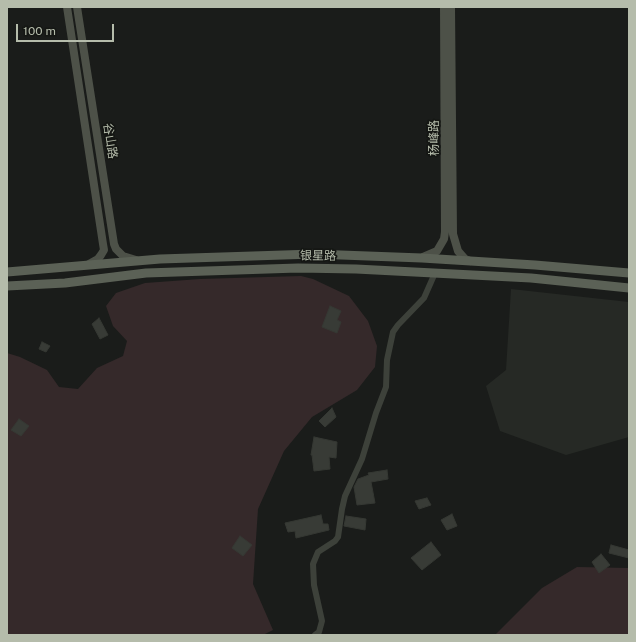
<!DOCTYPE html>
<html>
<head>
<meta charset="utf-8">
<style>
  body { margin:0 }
  #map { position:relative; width:636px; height:642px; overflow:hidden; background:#1a1c1a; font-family:"Public Sans",sans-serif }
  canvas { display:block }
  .frame { position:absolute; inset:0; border:8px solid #b5bcab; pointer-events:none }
  .scale { position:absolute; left:16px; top:24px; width:98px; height:18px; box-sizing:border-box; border:2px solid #b5bcab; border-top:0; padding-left:5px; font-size:12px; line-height:14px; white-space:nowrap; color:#b5bcab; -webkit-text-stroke:3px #151714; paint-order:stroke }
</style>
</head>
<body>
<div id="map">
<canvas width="636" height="642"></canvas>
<div class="frame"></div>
<div class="scale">100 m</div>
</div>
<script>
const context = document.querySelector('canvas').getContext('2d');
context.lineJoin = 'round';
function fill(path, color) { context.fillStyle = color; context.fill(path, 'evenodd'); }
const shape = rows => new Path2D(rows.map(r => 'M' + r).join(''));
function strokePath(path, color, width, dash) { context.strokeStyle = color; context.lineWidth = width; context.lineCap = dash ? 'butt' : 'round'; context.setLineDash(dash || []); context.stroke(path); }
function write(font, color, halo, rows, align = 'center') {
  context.font = font + ' "Public Sans","Noto Sans SC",sans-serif'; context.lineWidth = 3.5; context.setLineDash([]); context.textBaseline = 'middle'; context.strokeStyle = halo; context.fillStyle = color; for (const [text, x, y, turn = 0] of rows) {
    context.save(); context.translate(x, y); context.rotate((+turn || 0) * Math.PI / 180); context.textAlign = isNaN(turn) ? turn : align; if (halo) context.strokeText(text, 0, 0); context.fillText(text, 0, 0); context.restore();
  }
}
fill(shape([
  [511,289,629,302,629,437,566,455,500,431,486,386,506,370]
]), '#262925');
fill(shape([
  [301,276,313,279,349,296,368,321,377,346,375,367,357,390,312,417,284,451,258,509,253,584,273,630,263,635,7,635,7,353,20,357,47,370,59,387,78,389,97,368,123,356,127,341,113,326,106,306,116,293,145,283,200,279],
  [577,567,629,568,629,635,495,635,542,588]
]), '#35292a');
const building = shape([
  [330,306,341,311,337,320,341,322,337,333,322,327,330,306],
  [99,318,108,335,100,339,92,324,99,318],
  [42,342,50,346,46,352,39,349,42,342],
  [332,408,336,417,325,427,319,421,332,408],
  [19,419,29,426,21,436,11,430,19,419],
  [314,437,337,442,336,458,329,457,330,469,314,471,312,455,311,455,314,437],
  [387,470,388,479,371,482,375,503,357,505,354,487,358,479,369,475,368,473,387,470],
  [427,498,431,505,419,509,415,501,427,498],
  [452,514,457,526,447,530,441,520,452,514],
  [321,515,323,524,328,524,329,530,296,538,295,531,288,532,285,523,321,515],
  [346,516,366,519,365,530,344,526,346,516],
  [240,536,252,545,243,556,232,548,240,536],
  [431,542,441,555,422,570,411,558,431,542],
  [611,545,629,550,629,558,609,553,611,545],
  [601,554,610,565,599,573,592,562,601,554]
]);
fill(building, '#383b36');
strokePath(building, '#353833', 1);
strokePath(shape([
  [315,635,319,632,322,621,314,585,313,564,318,552,335,541,338,537,342,509,345,496,362,459,376,413,386,387,387,360,393,332,398,325,424,298,435,273]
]), '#3d413a', 6);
strokePath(shape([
  [67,7,103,244,104,250,101,255,98,259,89,264],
  [77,7,114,244,116,249,123,256,136,260],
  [451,7,453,234,458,251,465,259,470,261],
  [423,257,437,251,444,239,445,232,444,7]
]), '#4d5148', 8);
strokePath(shape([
  [7,272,160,259,314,254,422,258,535,265,629,273],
  [7,286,65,283,146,273,298,268,356,269,531,278,629,288]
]), '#5b6156', 9);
write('12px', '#b5bcab', '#151714', [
  ["杨峰路",434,138,-90],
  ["谷山路",110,141,81],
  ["银星路",318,256,1]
]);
</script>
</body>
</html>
